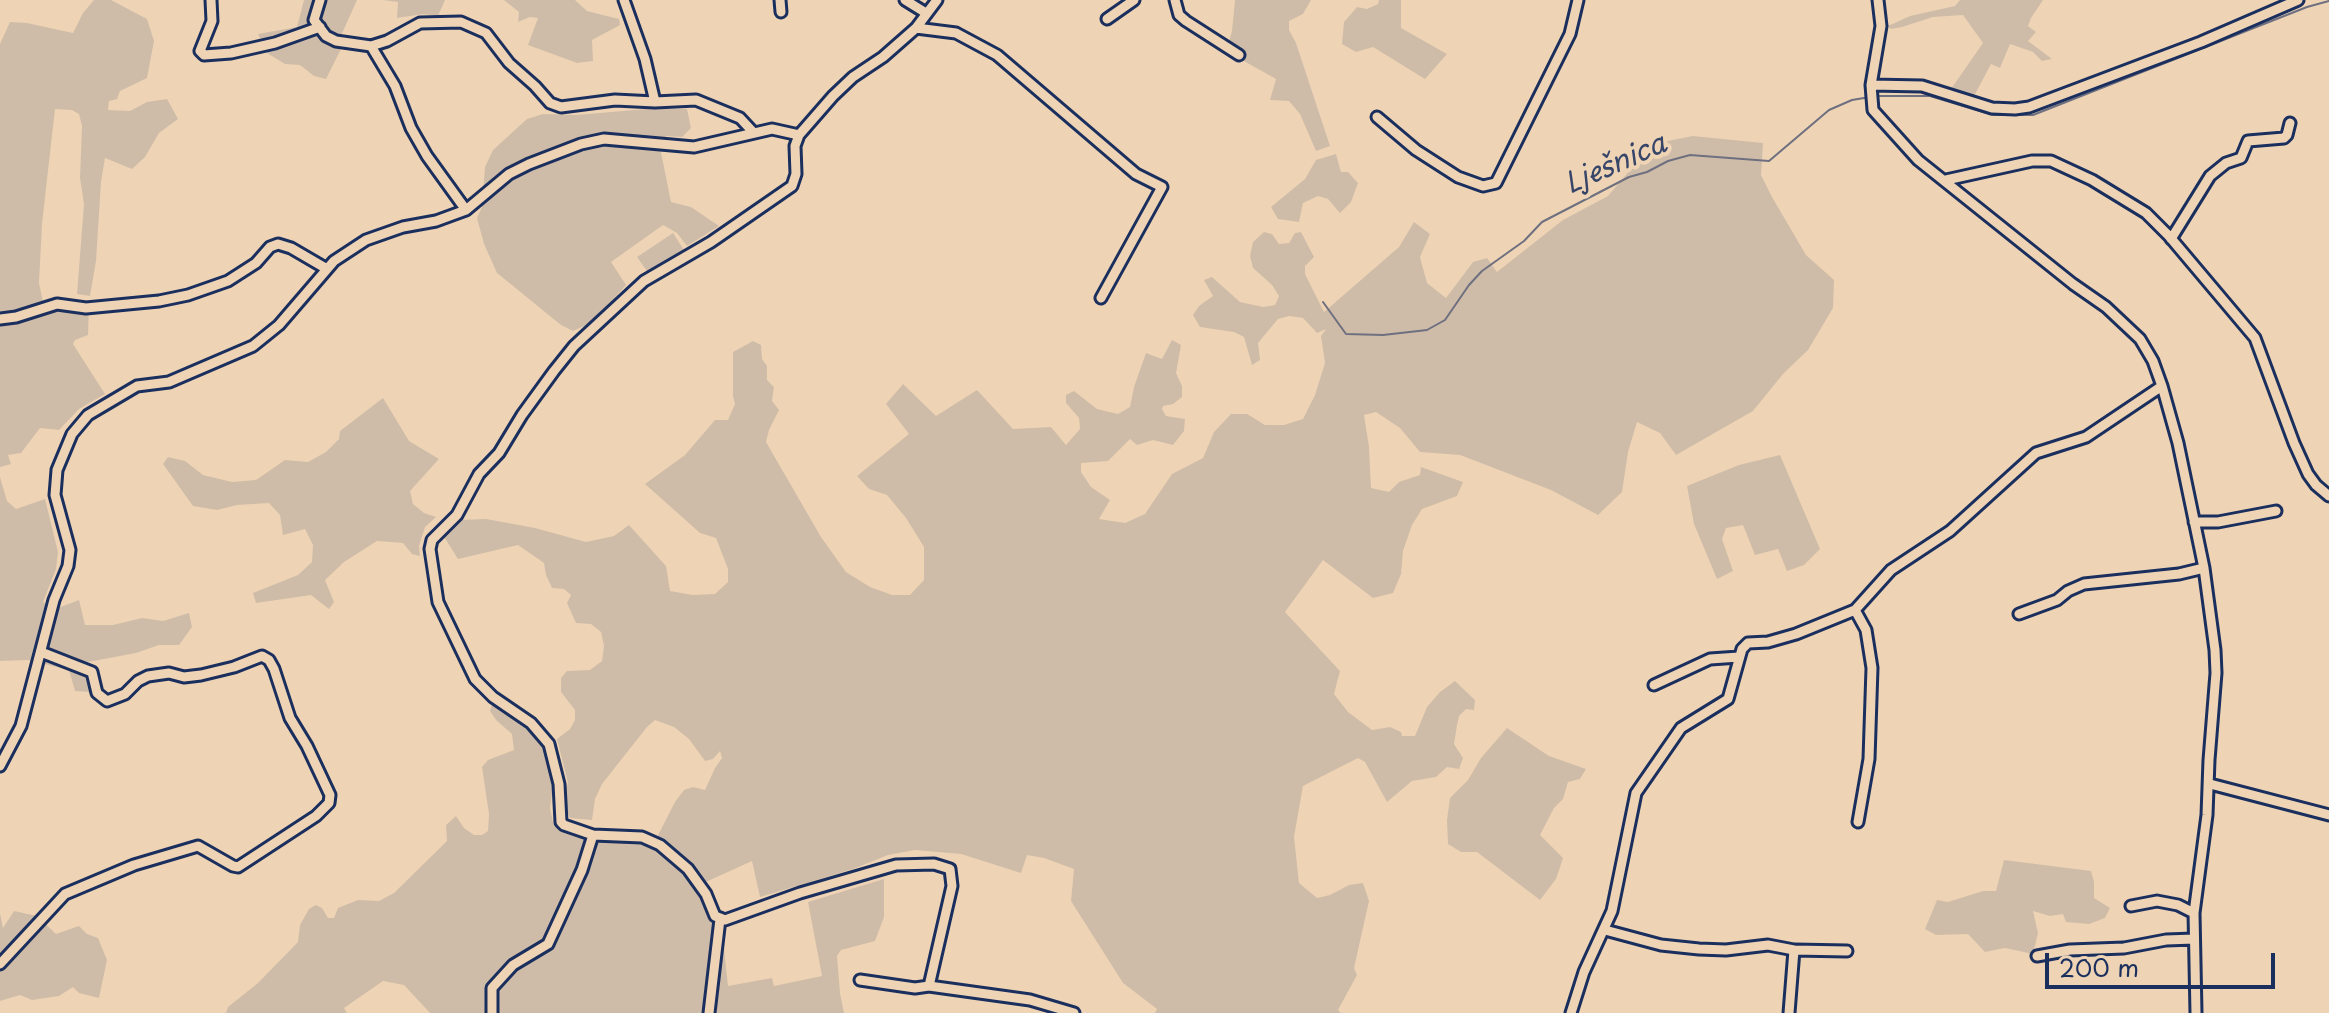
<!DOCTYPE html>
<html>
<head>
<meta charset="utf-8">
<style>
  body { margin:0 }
  #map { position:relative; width:2329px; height:1013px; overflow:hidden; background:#eed4b5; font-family:"Playpen Sans",sans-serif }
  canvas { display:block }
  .scale { position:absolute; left:2045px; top:953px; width:230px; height:36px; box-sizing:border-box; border:4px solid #1b2f5e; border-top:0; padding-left:10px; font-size:24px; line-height:28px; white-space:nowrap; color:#1b2f5e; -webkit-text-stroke:6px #eed4b5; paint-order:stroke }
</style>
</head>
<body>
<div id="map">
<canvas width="2329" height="1013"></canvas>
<div class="scale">200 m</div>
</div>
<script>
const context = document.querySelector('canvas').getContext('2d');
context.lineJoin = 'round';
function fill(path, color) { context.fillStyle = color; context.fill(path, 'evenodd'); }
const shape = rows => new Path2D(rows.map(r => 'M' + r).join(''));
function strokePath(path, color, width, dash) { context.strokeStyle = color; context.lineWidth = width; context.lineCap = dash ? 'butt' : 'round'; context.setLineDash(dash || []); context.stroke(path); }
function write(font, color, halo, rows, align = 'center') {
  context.font = font + ' "Playpen Sans",sans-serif'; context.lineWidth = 8; context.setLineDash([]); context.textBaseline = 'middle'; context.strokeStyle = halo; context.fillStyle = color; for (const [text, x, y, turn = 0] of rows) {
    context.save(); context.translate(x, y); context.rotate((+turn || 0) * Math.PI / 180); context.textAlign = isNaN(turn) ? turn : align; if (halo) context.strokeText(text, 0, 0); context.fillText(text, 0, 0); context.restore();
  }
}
fill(shape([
  [94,0,111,0,147,19,154,41,147,78,120,91,117,99,109,101,108,110,130,111,147,102,167,99,178,119,159,133,145,157,132,169,105,158,101,182,96,261,90,296,77,294,84,204,80,178,82,126,79,114,72,110,55,109,42,224,39,283,43,302,89,305,88,335,75,340,73,344,105,394,79,409,59,430,40,428,21,453,8,455,11,464,0,467,0,44,10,22,27,23,73,33,83,13],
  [304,0,357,0,340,38,343,45,326,79,314,76,300,65,285,64,267,53,258,34,297,27],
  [383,0,445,0,438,16,423,14,397,18,398,2],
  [504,0,575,0,587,11,619,19,620,25,592,40,593,61,577,63,528,45,538,18,530,17,518,22,519,12],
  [1235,0,1311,0,1303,14,1289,21,1289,30,1296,43,1330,146,1316,151,1300,114,1289,101,1270,100,1276,79,1226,51,1232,31],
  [1379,0,1401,0,1401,28,1447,54,1425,79,1373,47,1356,52,1342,44,1344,22,1357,7,1367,9,1378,4],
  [1960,0,2043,0,2031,18,2028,26,2036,32,2028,41,2052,59,2042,61,2033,52,2010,44,2000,68,1991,64,1973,98,1951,89,1983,43,1963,15,1933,17,1902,27,1891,29,1888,26,1910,16,1955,6],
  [646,109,687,109,691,128,682,137,666,136,661,152,671,202,691,207,719,226,687,246,677,233,663,225,611,262,626,285,593,322,573,331,561,325,497,273,484,244,477,218,482,207,485,167,493,150,527,119,543,114,576,115],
  [1693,136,1763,143,1761,175,1772,197,1806,255,1834,280,1833,308,1808,350,1783,374,1753,411,1676,455,1660,433,1637,422,1628,452,1622,492,1598,515,1551,490,1460,455,1420,452,1400,428,1376,412,1364,415,1369,447,1371,488,1389,492,1399,482,1420,475,1421,467,1463,482,1457,496,1422,509,1412,525,1403,551,1401,574,1393,593,1373,598,1323,560,1285,612,1340,671,1334,694,1348,712,1372,730,1390,727,1401,732,1402,736,1415,736,1427,707,1440,692,1455,681,1475,700,1474,710,1466,709,1459,716,1457,725,1454,744,1463,758,1459,769,1447,767,1436,777,1412,781,1387,802,1365,762,1358,758,1303,786,1294,837,1299,883,1317,898,1330,895,1349,885,1363,883,1369,901,1354,968,1357,975,1338,1010,1341,1013,1155,1013,1157,1009,1123,983,1071,901,1074,869,1044,858,1027,855,1021,873,961,854,915,850,888,855,853,869,760,897,752,861,697,886,711,923,722,929,728,986,772,978,774,986,822,976,808,902,884,879,884,917,875,941,841,950,837,956,840,993,844,1013,430,1013,404,985,383,981,344,1008,347,1013,226,1013,228,1007,258,983,298,942,300,925,309,909,316,905,322,908,328,918,334,918,338,908,358,900,379,901,394,893,447,841,446,825,456,816,464,828,474,835,482,835,488,831,489,814,482,767,488,760,514,750,512,734,496,720,490,711,493,701,532,734,544,748,550,764,553,785,550,808,553,822,559,830,583,836,632,839,653,845,675,802,684,790,693,787,705,790,715,768,722,758,720,751,713,759,705,761,689,739,674,727,655,720,647,727,602,784,595,799,592,820,570,818,561,799,568,783,557,739,570,729,575,720,575,710,561,692,561,678,567,671,590,670,602,661,604,646,601,632,591,624,576,623,567,603,571,595,564,589,552,588,546,575,544,563,518,545,458,559,443,535,460,520,486,519,535,528,586,542,614,536,629,525,666,566,670,591,693,595,715,594,728,582,728,569,716,538,700,533,645,484,685,455,715,420,728,420,735,404,733,396,733,352,753,341,761,345,762,359,767,366,767,380,774,387,772,401,779,410,769,430,766,442,821,537,846,572,870,587,892,595,910,595,924,580,924,547,906,518,887,495,869,489,857,476,909,434,886,404,903,384,936,416,977,390,1013,429,1051,427,1066,445,1080,429,1079,418,1066,403,1066,395,1074,391,1097,409,1118,414,1130,407,1134,387,1146,353,1162,359,1172,340,1181,345,1176,373,1182,386,1182,397,1173,404,1163,406,1162,409,1166,416,1185,419,1184,431,1173,445,1153,440,1137,445,1130,439,1108,461,1081,463,1081,472,1091,487,1110,500,1099,519,1125,523,1145,514,1172,474,1203,458,1214,432,1231,414,1247,414,1265,425,1284,425,1303,419,1315,395,1325,363,1321,336,1326,329,1317,333,1303,318,1289,316,1278,319,1258,343,1260,360,1252,365,1244,337,1234,332,1200,327,1193,315,1199,306,1213,296,1204,280,1212,277,1240,302,1263,307,1275,305,1279,296,1272,285,1253,268,1250,256,1253,242,1264,232,1272,234,1279,244,1289,243,1295,233,1301,232,1314,257,1305,266,1305,274,1324,312,1399,247,1414,222,1430,234,1420,257,1427,283,1446,298,1473,262,1487,258,1497,272,1563,220,1608,196,1652,144],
  [1336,154,1341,172,1348,172,1358,183,1351,202,1340,213,1328,199,1318,196,1303,203,1299,222,1278,219,1271,207,1305,179,1316,160],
  [673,233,684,250,649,274,637,257],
  [383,398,409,441,439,459,410,491,413,504,424,513,436,517,425,527,419,546,420,556,412,554,403,543,377,541,344,562,325,580,334,602,329,609,311,595,256,603,253,593,298,575,312,562,313,545,305,529,283,535,280,515,269,503,237,505,217,510,193,506,163,464,168,457,185,461,203,475,232,482,256,480,285,460,308,462,326,452,339,439,340,431],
  [1780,455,1820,549,1804,565,1787,571,1778,549,1755,555,1743,525,1726,528,1722,539,1733,571,1717,579,1694,524,1687,486,1739,465],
  [0,477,7,501,16,509,45,499,58,552,56,569,43,602,53,610,79,600,85,625,113,625,142,618,163,621,189,613,192,627,179,645,159,645,136,653,88,662,90,692,75,691,69,670,28,660,0,661],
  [1507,728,1549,756,1586,769,1580,779,1568,782,1563,799,1554,808,1540,835,1563,858,1556,879,1540,900,1477,852,1461,852,1448,844,1447,820,1450,798,1468,780,1481,758],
  [2004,860,2091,871,2094,882,2094,898,2110,908,2105,918,2089,924,2066,922,2063,914,2050,916,2033,911,2038,933,2033,954,2005,948,1985,952,1968,934,1936,935,1925,929,1937,900,1948,902,1983,891,1996,891],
  [14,911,37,916,56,934,79,926,87,934,98,938,107,960,99,998,79,993,73,987,59,996,32,1000,20,995,0,1001,0,913,3,928]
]), '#cfbca8');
strokePath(shape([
  [1877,96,1930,96,1993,115,2033,115,2307,7,2329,1],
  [1323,302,1346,334,1383,335,1427,330,1445,320,1469,285,1482,271,1524,241,1542,222,1629,177,1647,172,1668,161,1690,155,1769,161,1829,110,1852,100,1870,97]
]), '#6e7080', 2);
const minor = shape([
  [211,0,212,21,200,51,204,55,231,53,275,43,320,27],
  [320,0,314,20,326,36,336,41,371,46,387,41,420,23,461,22,486,33,509,63,535,86,550,103,561,107,615,100,655,102,696,100,740,118,753,132],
  [624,0,645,59,655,102],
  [780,0,781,12],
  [905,0,926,13],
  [1175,0,1179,15,1186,21,1239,55],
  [1878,0,1881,26,1871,85,1873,110,1918,160,2073,284,2106,307,2140,339,2153,361,2162,386,2178,443,2204,568,2215,650,2216,673,2209,760,2207,815,2194,913,2196,1013],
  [1107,19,1134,0],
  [916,28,956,33,997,55,1136,174,1162,187,1101,298],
  [371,46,395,86,411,128,427,156,466,210],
  [1871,85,1922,86,1992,108,2015,109,2029,107,2201,42,2298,0],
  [1377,117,1416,150,1458,177,1483,186,1496,183,1570,34,1578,0],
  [799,135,795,146,796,174,792,186,711,242,644,281,574,346,554,371,522,415,499,453,479,474,457,515,432,540,430,549,438,602,475,679,493,697,531,723,549,744,559,784,561,822,564,825,593,835,642,837,660,845,688,869,706,894,715,916,725,920,800,893,896,865,934,864,950,869,952,886,929,986,1030,1000,1074,1013],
  [1946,180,2032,161,2051,161,2092,180,2146,213,2169,236,2255,338,2294,443,2308,474,2316,485,2329,496],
  [2171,239,2210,176,2226,163,2241,158,2248,141,2284,138,2287,135,2290,123],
  [0,319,16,317,57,304,86,308,159,301,188,295,228,281,256,263,270,247,278,244,291,248,327,269],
  [2194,522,2218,522,2276,511],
  [1855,610,1866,630,1872,668,1869,759,1858,822],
  [2019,614,2057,600,2068,591,2084,584,2179,574,2204,568],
  [1654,685,1710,659,1739,657],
  [0,766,21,726,54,600,68,566,70,550,55,495,57,470,72,434,88,415,137,386,169,382,253,346,279,325,334,261,366,240,403,227,436,221,466,210,509,174,529,164,581,144,604,139,694,147,772,129,799,135,833,96,853,77,883,57,916,28,937,0],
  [2210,784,2329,815],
  [2131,906,2157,901,2178,905,2194,913],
  [1605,930,1661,945,1699,949,1726,950,1768,945,1794,950,1789,1013],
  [1794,950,1847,951],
  [2037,956,2070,950,2124,948,2166,940,2194,939],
  [0,964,65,894,134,865,198,846,233,866,238,867,316,816,329,803,330,795,307,746,290,718,274,669,269,660,262,656,234,667,201,675,184,677,169,673,148,676,138,681,125,694,107,701,97,693,92,672,41,652],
  [860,980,915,988,929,986],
  [492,1013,492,988,513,965,548,944,582,870,593,835],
  [709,1013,720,919],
  [1571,1013,1584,972,1612,911,1636,793,1681,728,1728,699,1742,649,1748,643,1768,642,1796,634,1855,610,1891,570,1950,531,2036,453,2086,437,2162,386]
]);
strokePath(minor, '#1b2f5e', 15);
strokePath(minor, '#eed4b5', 9);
write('italic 28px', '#374569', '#eed4b5', [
  ["Lješnica",1616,165,-24]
]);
</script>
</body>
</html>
